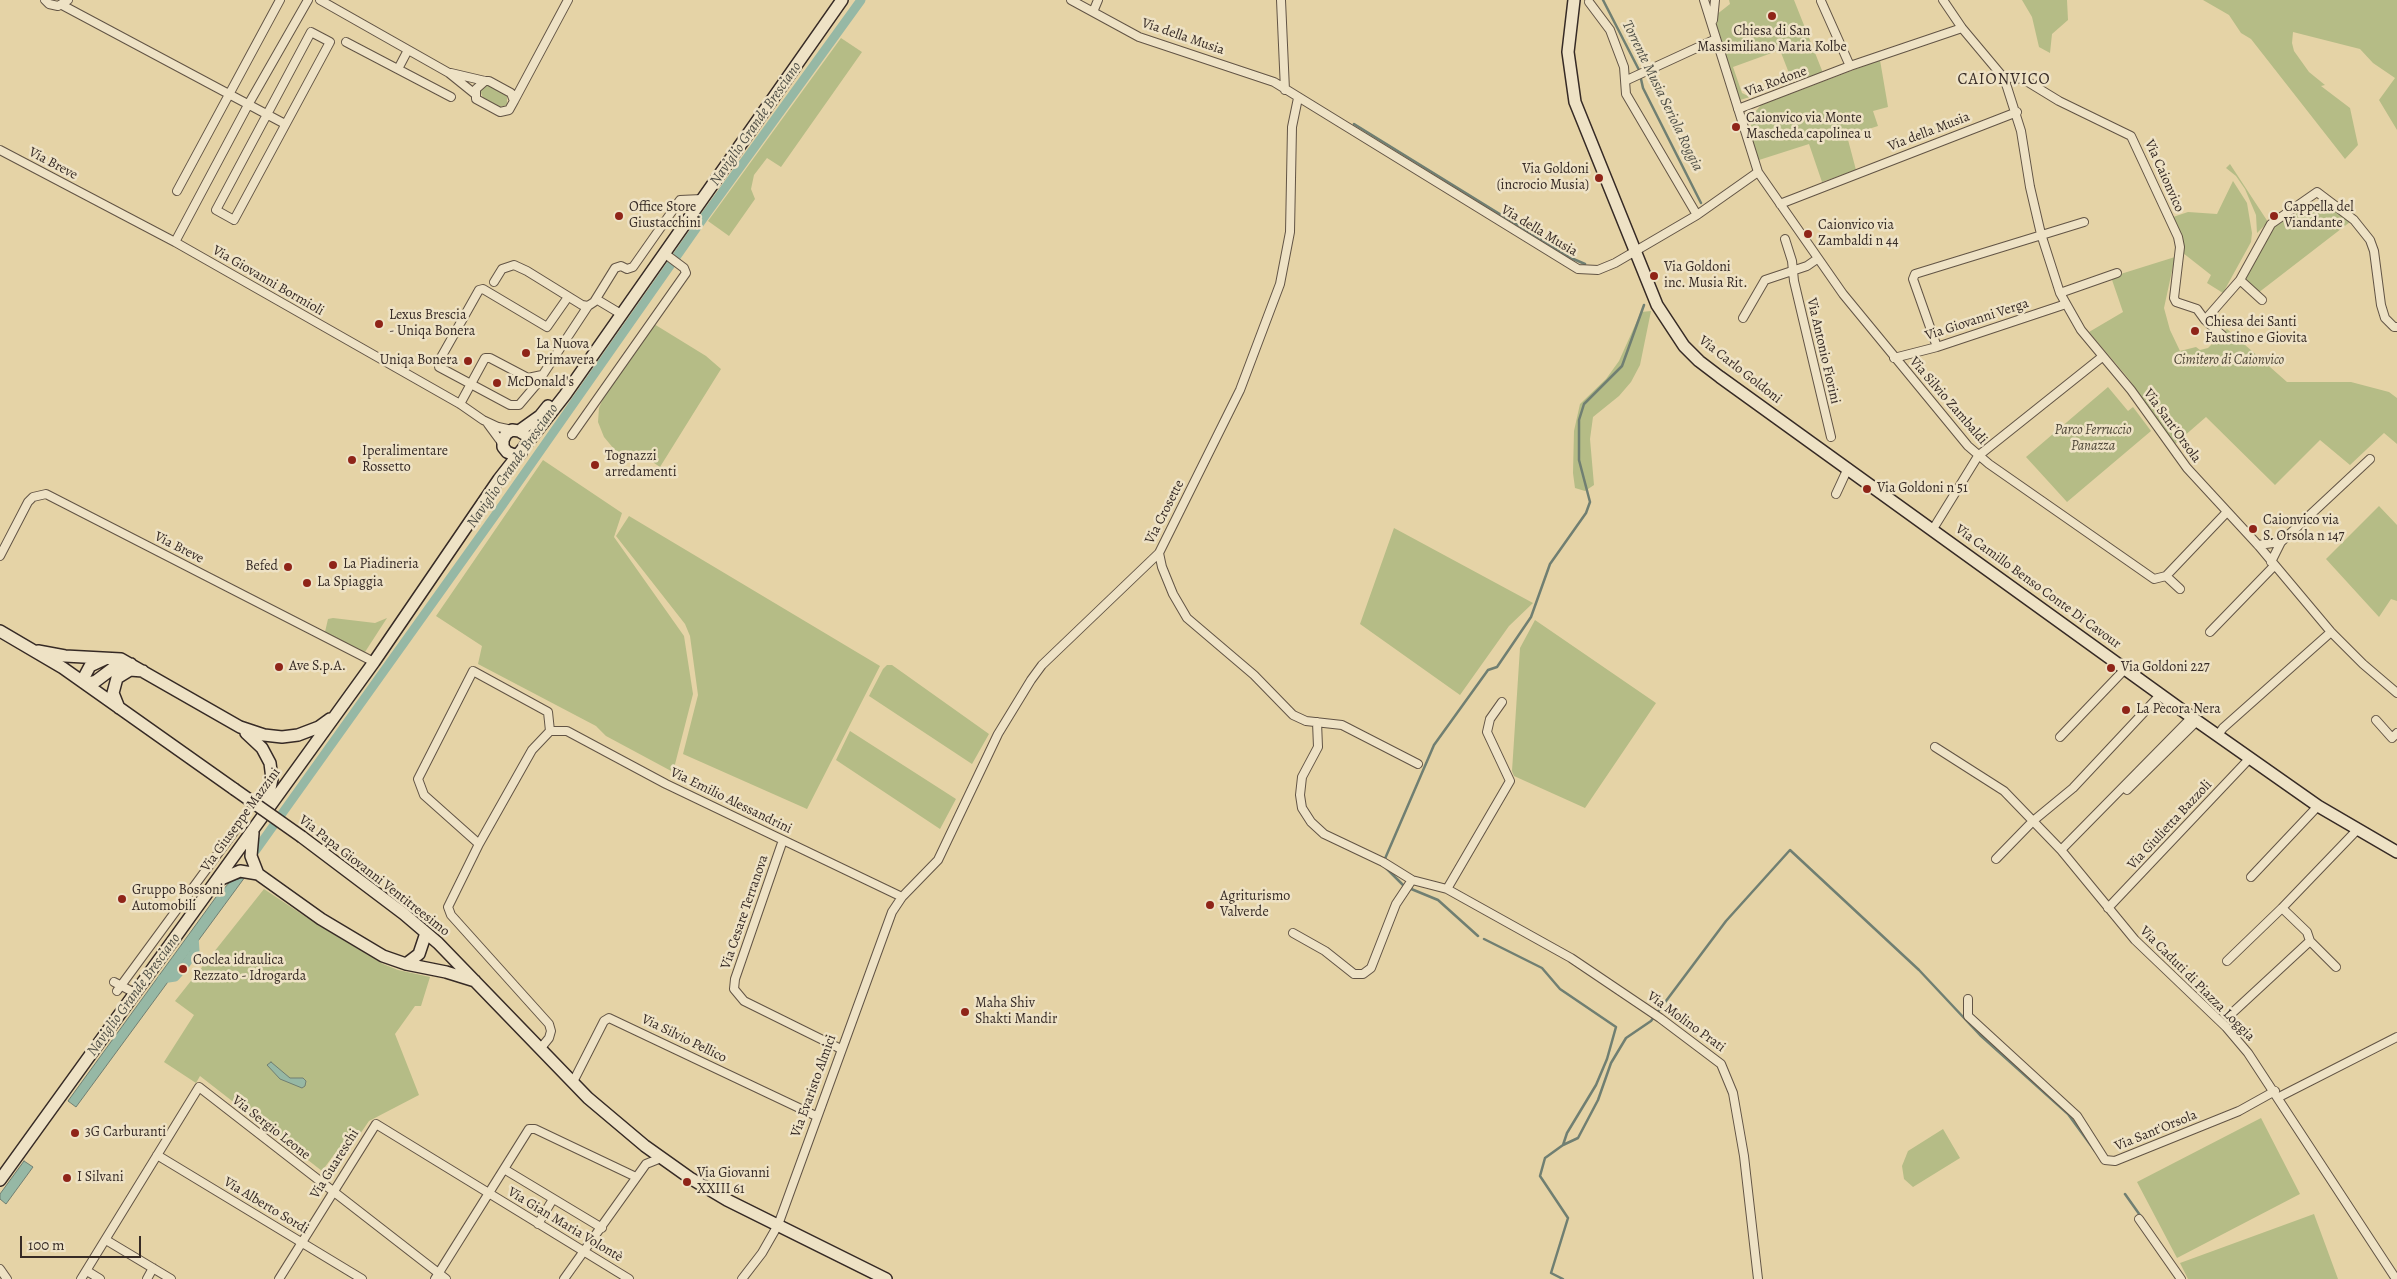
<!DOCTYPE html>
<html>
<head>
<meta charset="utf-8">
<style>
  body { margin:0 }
  #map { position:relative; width:2397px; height:1279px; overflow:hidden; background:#e5d3a6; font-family:Alegreya,serif }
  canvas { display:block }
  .scale { position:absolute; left:20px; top:1236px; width:121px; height:22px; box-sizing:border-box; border:2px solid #362a25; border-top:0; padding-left:6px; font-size:15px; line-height:18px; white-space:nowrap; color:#362a25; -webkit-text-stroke:4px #eee2c5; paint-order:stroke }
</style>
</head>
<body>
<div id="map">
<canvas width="2397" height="1279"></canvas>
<div class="scale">100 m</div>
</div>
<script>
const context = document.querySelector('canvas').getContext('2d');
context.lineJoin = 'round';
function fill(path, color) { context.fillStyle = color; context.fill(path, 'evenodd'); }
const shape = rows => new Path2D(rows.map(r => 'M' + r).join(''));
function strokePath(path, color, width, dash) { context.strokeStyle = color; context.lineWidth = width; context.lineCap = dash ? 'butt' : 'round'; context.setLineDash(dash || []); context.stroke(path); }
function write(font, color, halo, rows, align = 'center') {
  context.font = font + ' Alegreya,serif'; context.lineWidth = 5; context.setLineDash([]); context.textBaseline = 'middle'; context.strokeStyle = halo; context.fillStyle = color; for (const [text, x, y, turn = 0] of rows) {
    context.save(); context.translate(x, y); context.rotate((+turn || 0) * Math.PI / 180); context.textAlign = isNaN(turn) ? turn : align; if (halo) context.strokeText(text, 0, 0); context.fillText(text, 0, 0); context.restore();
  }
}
fill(shape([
  [1729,0,1794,0,1823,73,1792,81,1780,50,1733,67,1742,93,1750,97,1740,100,1736,94,1715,22,1716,15,1730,4],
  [2022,0,2067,0,2068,20,2052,34,2050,53,2039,47,2032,17],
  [2203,0,2397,0,2397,130,2379,100,2395,78,2373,63,2360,49,2293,32,2292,43,2294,51,2309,72,2325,85,2321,86,2350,108,2358,145,2345,159,2251,39,2241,33,2229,15],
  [841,38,862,52,781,167,767,158,754,175,751,189,755,199,729,236,708,221],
  [1880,60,1888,107,1873,111,1878,126,1847,136,1856,170,1822,182,1809,144,1759,160,1754,148,1750,118,1761,105],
  [487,85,507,95,507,105,500,107,483,98,480,90],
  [2230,164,2268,222,2257,233,2256,215,2245,189,2236,176,2226,168],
  [2233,181,2247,203,2252,233,2251,242,2223,293,2207,283,2211,275,2183,253,2182,236,2173,217,2188,212,2217,214],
  [2314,203,2336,209,2350,222,2258,293,2244,281,2274,227],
  [2175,257,2164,308,2170,330,2180,351,2196,347,2200,350,2208,348,2227,329,2287,382,2351,382,2389,392,2397,398,2397,444,2384,433,2350,465,2320,440,2275,485,2206,417,2175,444,2128,378,2089,332,2123,312,2111,277],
  [1651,311,1640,365,1631,382,1619,396,1593,417,1590,439,1594,485,1585,491,1575,488,1573,473,1574,431,1580,404,1606,379,1619,361,1641,312],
  [654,324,706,356,721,369,660,467,638,452,631,456,624,456,614,449,604,437,598,422,599,408,605,394],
  [2108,387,2128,411,2133,407,2151,431,2067,502,2026,457],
  [543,460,622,513,614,537,684,636,693,694,673,772,606,736,596,726,478,664,482,646,436,616],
  [2379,506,2397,525,2397,601,2391,599,2379,617,2326,559],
  [629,516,880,666,807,809,683,754,698,695,690,636,685,624,616,536],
  [1394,528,1533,603,1509,626,1460,695,1360,624],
  [333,618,375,623,387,618,365,652,362,653,325,632,328,619],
  [1535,620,1656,703,1585,808,1514,776,1512,771,1520,648],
  [887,665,892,665,989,734,972,764,869,696,883,669],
  [850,731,956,799,940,829,836,760],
  [264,889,315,923,383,964,398,970,430,977,421,1006,415,1006,395,1034,419,1095,369,1121,347,1153,339,1148,322,1171,200,1076,196,1083,164,1062,194,1015,175,1001],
  [2261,1118,2300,1194,2177,1258,2137,1182],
  [1943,1129,1960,1158,1913,1187,1904,1179,1902,1166,1908,1151],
  [2314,1214,2338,1279,2188,1279,2180,1263]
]), '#b5bc86');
const water = shape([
  [245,877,76,1107,68,1101,216,897,231,881,245,877],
  [271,1062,290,1078,303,1078,306,1081,305,1086,302,1088,280,1079,267,1065,271,1062],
  [24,1161,33,1167,6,1204,0,1199,0,1194,24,1161]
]);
fill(water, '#96b8a5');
strokePath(water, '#707f72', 1);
strokePath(shape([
  [1603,0,1639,70,1643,88,1701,203],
  [1354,124,1571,258,1585,264],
  [1384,861,1434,745,1488,670,1497,667,1531,617,1550,564,1586,513,1590,502,1579,460,1579,420,1584,404,1622,366,1644,305],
  [1386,868,1404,886,1438,900,1478,936],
  [1484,939,1542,968,1560,989,1616,1027,1607,1059,1596,1085,1567,1133,1563,1145,1545,1158,1540,1176,1568,1218,1551,1273,1563,1279],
  [1563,1145,1578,1138,1598,1100,1611,1063,1626,1038,1651,1021,1726,921,1790,850,1919,970,1980,1035,2068,1114,2095,1151],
  [2125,1194,2142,1218]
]), '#707f72', 2.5);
strokePath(shape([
  [256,850,501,507,707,213,861,0],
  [162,979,175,977,183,968,195,951,194,936]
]), '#96b8a5', 9);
const street = shape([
  [45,0,49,4,58,6,68,0],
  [320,0,449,73,475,94],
  [1071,0,1139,37,1274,82,1578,269,1598,270,1615,263,1697,215,1758,172],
  [1281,0,1285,90],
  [1704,0,1758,172,1843,294,1968,446,1989,464,2154,579,2166,576,2226,513],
  [1943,0,1962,28,2003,77,2007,87,2021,131,2030,187,2041,234,2060,293,2081,330,2131,390,2187,468,2258,545,2331,632,2363,664,2397,693],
  [1821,1,1850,66],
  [1589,2,1610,30,1624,67,1626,94,1697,215],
  [62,5,285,124],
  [1093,12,1098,0],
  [1713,20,1715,0],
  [311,32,330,42,234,220,216,210,311,32],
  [346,42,451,97],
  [398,69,408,50],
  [451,73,485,81],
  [2003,77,2023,79,2059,101,2131,136,2178,237,2180,247,2174,298,2176,302,2197,309,2205,320,2222,335],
  [1627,80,1716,39],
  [485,81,489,81,511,93,514,101,509,110,500,112,476,99,476,89,485,81],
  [514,101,568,0],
  [1738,109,1850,66,1962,28],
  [0,150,175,242,460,404,483,420,498,427,512,430],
  [177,191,280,0],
  [1780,204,2017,112],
  [1785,239,1792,261,1794,281,1831,437],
  [175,242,248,105,308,0],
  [2240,280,2262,300],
  [494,282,502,269,514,265,527,271,582,305,588,306,594,302,615,268,621,266,627,269,633,267,680,200,702,199],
  [2060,293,2117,273],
  [568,297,547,327,483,289,479,290,439,361,439,367,510,405,519,405,536,385,588,306],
  [596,299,621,314],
  [1743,318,1765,280,1807,266,1817,259],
  [2205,320,2240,280,2271,224,2317,192,2354,220,2370,240,2374,251,2381,305,2385,318,2394,327,2397,327],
  [1937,347,1913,279,1915,274,2084,222],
  [1894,358,1937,347,2066,304],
  [460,404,485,358,490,358,528,378,542,375],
  [488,424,502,443],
  [572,435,686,273,684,268,664,253],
  [1836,494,1848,468],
  [1933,529,1978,456,2102,357],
  [2258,545,2281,542],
  [1159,553,1162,567,1173,594,1187,618,1254,675,1293,715,1306,721,1342,725,1418,764],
  [0,556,28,502,33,497,46,494,374,662],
  [2271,562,2281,542,2370,459],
  [2166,576,2180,589],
  [2210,632,2274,566],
  [2376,720,2392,738,2397,733],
  [1317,722,1318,747,1302,777,1300,795,1302,808,1311,822,1324,834,1383,862,1412,880,1447,889,1571,958,1660,1018,1721,1064,1733,1093,1744,1156,1758,1279],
  [2218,735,2223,728,2331,632],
  [2060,737,2126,668],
  [1935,747,2004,791,2061,850,2135,940,2226,1027,2248,1053,2396,1279],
  [2127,790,2197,721],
  [783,840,735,979,734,989,744,1001,841,1049],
  [479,844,424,795,418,779,473,671,548,712,550,731],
  [2061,850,2192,717],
  [1996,859,2033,821,2073,788,2161,694],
  [2251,877,2318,806],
  [1447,889,1510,781,1487,732,1490,719,1502,702],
  [2108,908,2250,758],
  [2282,908,2307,932,2310,941,2336,967],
  [1293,933,1325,951,1354,974,1363,974,1371,968,1396,904,1412,880],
  [2227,961,2282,908,2357,830],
  [114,982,135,993],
  [117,991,239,825],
  [1968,999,1968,1016,2077,1116,2105,1160,2115,1161,2239,1111,2275,1091],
  [2230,1015,2310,941],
  [540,1049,549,1038,551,1031,549,1024,451,915,448,907,479,844,532,750,550,731,567,731,666,784,902,897],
  [573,1082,604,1021,609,1018,816,1116],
  [2279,1097,2397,1037],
  [157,1155,362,1279],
  [504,1169,602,1228],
  [2139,1219,2181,1279],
  [538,1224,553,1199],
  [106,1240,171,1279],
  [0,1269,7,1279],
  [87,1271,100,1279],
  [81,1279,199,1087,446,1279],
  [147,1279,153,1268],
  [279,1279,376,1124,629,1279],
  [435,1279,529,1129,535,1129,636,1177],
  [564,1279,646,1164,661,1158],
  [742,1279,762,1253,778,1225,892,912,902,897,938,860,998,734,1031,680,1042,665,1159,553,1240,390,1280,284,1290,232,1292,127,1298,98]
]);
const secondary = shape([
  [1574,0,1568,52,1575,102,1657,305,1684,346,1699,361,1720,377,2197,721,2318,806,2397,852],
  [519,431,540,416,548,406],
  [521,453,514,455,507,452,503,447,503,440,506,434,512,430,519,431,524,434],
  [0,631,63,668,234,789],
  [38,651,65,656,121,659,240,727,264,735,282,737,298,735,319,727,330,719],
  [82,681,90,666,105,659],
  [86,684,96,681,116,666,131,664],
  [119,708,113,693,117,678,130,670,143,671],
  [246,733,262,748,270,763,272,779,266,807],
  [253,833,251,856,258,874],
  [302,837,404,914,438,943,588,1098,645,1146,690,1178,727,1200,886,1279],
  [219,880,240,871,258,874,321,919,383,956,406,964,446,972,475,981],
  [406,964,419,954,426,933],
  [0,1180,374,662,499,479,565,395,842,0]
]);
strokePath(street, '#625445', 10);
strokePath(secondary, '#362a25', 14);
strokePath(street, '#eee2c5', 8);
strokePath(secondary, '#eee2c5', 11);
const secondaryBridge = shape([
  [234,789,302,837]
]);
strokePath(secondaryBridge, '#362a25', 14, []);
strokePath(secondaryBridge, '#eee2c5', 11);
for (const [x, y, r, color] of [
  [1772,16,5,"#8f2418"],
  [1736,127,5,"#8f2418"],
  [1599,178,5,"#8f2418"],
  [619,216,5,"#8f2418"],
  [2274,216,5,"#8f2418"],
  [1808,234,5,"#8f2418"],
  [1654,276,5,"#8f2418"],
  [379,324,5,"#8f2418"],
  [2195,331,5,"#8f2418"],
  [526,353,5,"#8f2418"],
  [468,361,5,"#8f2418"],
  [497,383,5,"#8f2418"],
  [352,460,5,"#8f2418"],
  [595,465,5,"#8f2418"],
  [1867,489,5,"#8f2418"],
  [2253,529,5,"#8f2418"],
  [333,565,5,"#8f2418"],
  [288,567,5,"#8f2418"],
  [307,583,5,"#8f2418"],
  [279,667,5,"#8f2418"],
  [2111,668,5,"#8f2418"],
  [2126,710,5,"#8f2418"],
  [122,899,5,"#8f2418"],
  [1210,905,5,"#8f2418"],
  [183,969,5,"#8f2418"],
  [965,1012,5,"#8f2418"],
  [75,1133,5,"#8f2418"],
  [67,1178,5,"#8f2418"],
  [687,1182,5,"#8f2418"]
]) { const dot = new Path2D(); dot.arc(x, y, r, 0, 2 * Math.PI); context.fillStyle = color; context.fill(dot); strokePath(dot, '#eee2c5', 2); }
write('14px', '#362a25', '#eee2c5', [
  ["Chiesa di San",1772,32,"center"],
  ["Massimiliano Maria Kolbe",1772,48,"center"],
  ["Caionvico via Monte",1746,119],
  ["Mascheda capolinea u",1746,135],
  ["Via Goldoni",1589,170,"right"],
  ["(incrocio Musia)",1589,186,"right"],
  ["Office Store",629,208],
  ["Giustacchini",629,224],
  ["Cappella del",2284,208],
  ["Viandante",2284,224],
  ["Caionvico via",1818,226],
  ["Zambaldi n 44",1818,242],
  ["Via Goldoni",1664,268],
  ["inc. Musia Rit.",1664,284],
  ["Lexus Brescia",389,316],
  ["- Uniqa Bonera",389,332],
  ["Chiesa dei Santi",2205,323],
  ["Faustino e Giovita",2205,339],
  ["La Nuova",536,345],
  ["Primavera",536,361],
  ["Uniqa Bonera",458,361,"right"],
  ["McDonald's",507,383],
  ["Iperalimentare",362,452],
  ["Rossetto",362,468],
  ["Tognazzi",605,457],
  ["arredamenti",605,473],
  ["Via Goldoni n 51",1877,489],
  ["Caionvico via",2263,521],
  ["S. Orsola n 147",2263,537],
  ["La Piadineria",343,565],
  ["Befed",278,567,"right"],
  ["La Spiaggia",317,583],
  ["Ave S.p.A.",289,667],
  ["Via Goldoni 227",2121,668],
  ["La Pecora Nera",2136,710],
  ["Gruppo Bossoni",132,891],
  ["Automobili",132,907],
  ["Agriturismo",1220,897],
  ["Valverde",1220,913],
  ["Coclea idraulica",193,961],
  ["Rezzato - Idrogarda",193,977],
  ["Maha Shiv",975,1004],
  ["Shakti Mandir",975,1020],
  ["3G Carburanti",85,1133],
  ["Via Giovanni",697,1174],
  ["XXIII 61",697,1190],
  ["I Silvani",77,1178]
], 'left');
write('14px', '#362a25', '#eee2c5', [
  ["Via della Musia",1183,37,19],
  ["Via Rodone",1776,82,-20],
  ["Via della Musia",1929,132,-21],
  ["Via Breve",53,164,28],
  ["Via Caionvico",2164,176,66],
  ["Via della Musia",1539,231,31],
  ["Via Giovanni Bormioli",268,281,30],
  ["Via Giovanni Verga",1977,320,-18],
  ["Via Antonio Fiorini",1823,351,77],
  ["Via Carlo Goldoni",1740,370,38],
  ["Via Silvio Zambaldi",1948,401,49],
  ["Via Sant'Orsola",2172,426,54],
  ["Via Crosette",1165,512,-63],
  ["Via Breve",179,548,27],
  ["Via Camillo Benso Conte Di Cavour",2038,587,36],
  ["Via Emilio Alessandrini",731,801,26],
  ["Via Giuseppe Mazzini",241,820,-54],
  ["Via Giulietta Bazzoli",2170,825,-47],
  ["Via Papa Giovanni Ventitreesimo",374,876,38],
  ["Via Cesare Terranova",745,912,-71],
  ["Via Caduti di Piazza Loggia",2197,984,45],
  ["Via Molino Prati",1686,1022,36],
  ["Via Silvio Pellico",684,1039,26],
  ["Via Evaristo Almici",814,1086,-70],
  ["Via Sergio Leone",271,1128,38],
  ["Via Sant'Orsola",2156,1131,-22],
  ["Via Guareschi",335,1164,-58],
  ["Via Alberto Sordi",266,1206,31],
  ["Via Gian Maria Volontè",565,1225,31]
]);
write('italic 14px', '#4f4738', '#eee2c5', [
  ["Cimitero di Caionvico",2229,361],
  ["Parco Ferruccio",2093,431],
  ["Panazza",2093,447]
]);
write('italic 15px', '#4e4e45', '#eee2c5', [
  ["Torrente Musia Seriola Roggia",1662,96,64],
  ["Naviglio Grande Bresciano",756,124,-55],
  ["Naviglio Grande Bresciano",513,466,-55],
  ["Naviglio Grande Bresciano",134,995,-54]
]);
context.letterSpacing = '1px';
write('16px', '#362a25', '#eee2c5', [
  ["CAIONVICO",2004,80]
]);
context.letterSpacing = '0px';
</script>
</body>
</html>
